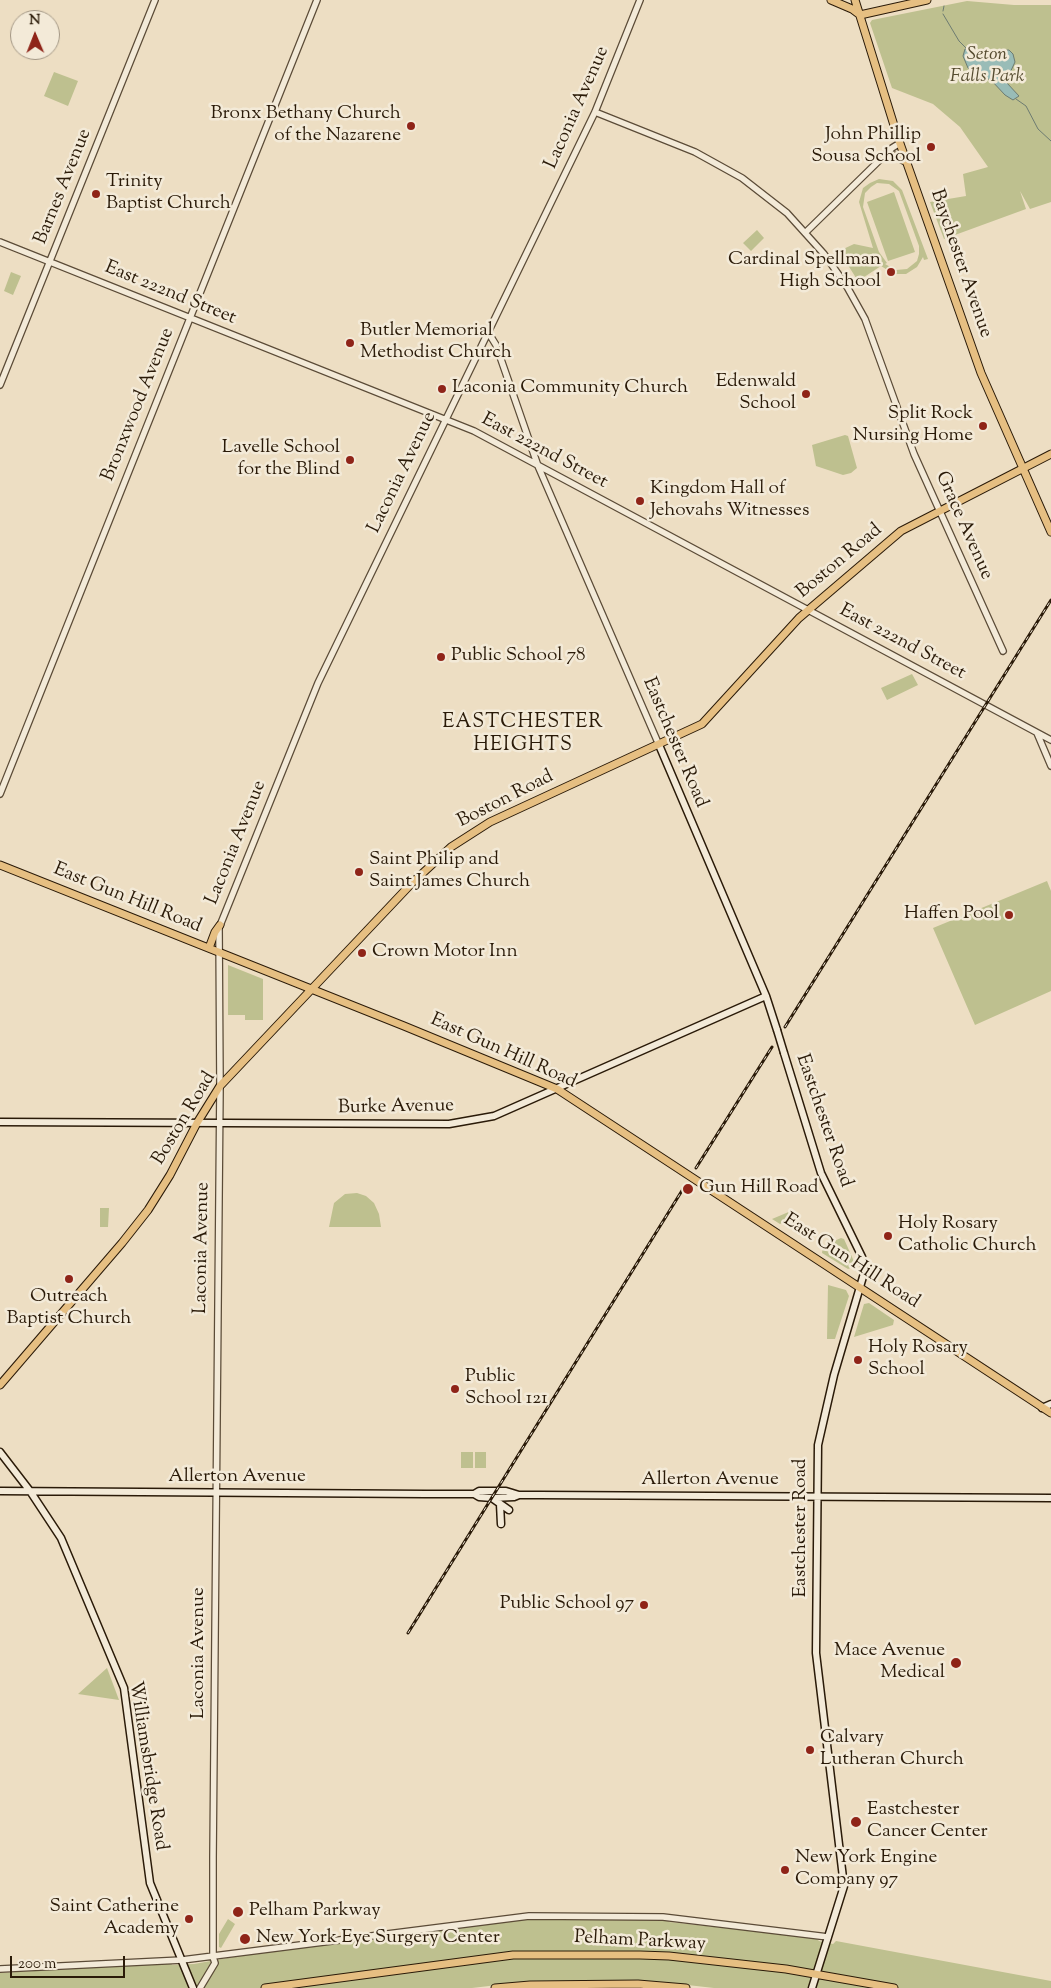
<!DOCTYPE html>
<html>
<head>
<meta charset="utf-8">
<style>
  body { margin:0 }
  #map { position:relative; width:1051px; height:1988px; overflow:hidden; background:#eddec3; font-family:"Sorts Mill Goudy",serif }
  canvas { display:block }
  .north { position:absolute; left:10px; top:10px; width:50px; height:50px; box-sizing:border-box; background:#f3ead8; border:1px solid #a39785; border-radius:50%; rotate:359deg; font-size:14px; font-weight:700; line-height:20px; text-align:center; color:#2a1a08 }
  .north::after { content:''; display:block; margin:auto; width:18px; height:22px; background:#8f2418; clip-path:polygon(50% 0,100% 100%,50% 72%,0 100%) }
  .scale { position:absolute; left:10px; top:1956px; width:115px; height:22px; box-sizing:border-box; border:2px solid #2a1a08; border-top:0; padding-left:6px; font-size:15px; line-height:18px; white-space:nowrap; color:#2a1a08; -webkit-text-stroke:4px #f3ead8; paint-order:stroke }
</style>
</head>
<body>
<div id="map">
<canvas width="1051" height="1988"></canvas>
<div class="north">N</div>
<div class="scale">200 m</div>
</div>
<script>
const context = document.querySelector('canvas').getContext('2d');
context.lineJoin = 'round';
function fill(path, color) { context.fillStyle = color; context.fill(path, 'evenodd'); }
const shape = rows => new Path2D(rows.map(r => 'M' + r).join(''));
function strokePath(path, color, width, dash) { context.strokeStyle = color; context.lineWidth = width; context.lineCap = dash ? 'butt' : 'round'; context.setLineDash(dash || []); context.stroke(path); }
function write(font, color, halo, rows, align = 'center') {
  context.font = font + ' "Sorts Mill Goudy",serif'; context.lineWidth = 5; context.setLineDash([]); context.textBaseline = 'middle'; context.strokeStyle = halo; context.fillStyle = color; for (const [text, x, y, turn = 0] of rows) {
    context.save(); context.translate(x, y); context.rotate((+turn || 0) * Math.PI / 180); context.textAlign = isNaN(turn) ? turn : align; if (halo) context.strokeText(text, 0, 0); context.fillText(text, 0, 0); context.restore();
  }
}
fill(shape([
  [967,1,1014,5,1051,5,1051,202,1030,209,1020,191,1026,209,944,239,930,202,966,196,963,174,988,167,960,127,933,104,892,88,870,23,872,20],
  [54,72,78,81,68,106,44,96],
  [879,179,893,181,902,190,928,259,924,260,923,257,917,267,906,274,894,274,881,266,858,281,839,251,854,244,873,248,859,202,863,188,870,183],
  [877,183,889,184,899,191,919,246,919,254,917,261,907,269,896,270,885,264,887,263,879,252,863,207,865,193,871,187],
  [894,192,915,252,888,261,867,202],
  [757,230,764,238,751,251,743,243],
  [11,272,21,276,13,295,4,291],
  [845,435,848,436,857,468,851,473,843,475,816,466,812,445],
  [912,674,918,685,887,700,881,688],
  [1047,881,1051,891,1051,991,975,1025,933,928],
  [228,965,263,979,263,1020,245,1020,245,1015,228,1015],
  [357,1193,366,1196,374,1203,379,1214,381,1227,329,1227,334,1203,345,1194],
  [100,1208,109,1208,108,1227,100,1227],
  [791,1211,792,1214,797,1212,798,1216,780,1224,772,1219],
  [841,1238,844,1239,856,1266,848,1269,822,1253,823,1246],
  [828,1285,846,1290,849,1296,835,1339,827,1339],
  [869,1303,894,1320,893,1325,854,1337,864,1304],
  [461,1452,473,1452,473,1468,461,1468],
  [475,1452,486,1452,486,1468,475,1468],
  [107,1668,119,1700,78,1694],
  [528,1918,657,1919,668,1920,669,1922,801,1936,817,1939,819,1941,833,1944,836,1941,1051,1981,1051,1988,714,1988,652,1981,523,1982,472,1988,0,1988,0,1973,171,1963,172,1965,194,1964,238,1956],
  [228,1919,235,1924,221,1948,219,1947,219,1934]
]), '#bec08f');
const water = shape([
  [969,48,977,52,1009,50,1013,54,1015,62,1008,77,1007,83,1019,96,1013,100,1005,95,991,80,976,75,968,68,963,56,965,49,969,48]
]);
fill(water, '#99bcb7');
strokePath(water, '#6d7b71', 1);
strokePath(shape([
  [943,11,944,6],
  [943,14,959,41,966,48],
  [1016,99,1026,106,1038,129,1051,141]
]), '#6d7b71', 1);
const tertiary = shape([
  [595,112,695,152,742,178,787,213,824,254,846,285,865,319,914,454,1003,651],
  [806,232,892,148,900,143],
  [0,242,474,431,1051,740],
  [488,332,496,345,538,466,659,745],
  [0,385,155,0],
  [1037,733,1051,766],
  [0,794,317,0],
  [0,1969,182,1960,529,1916,663,1917,828,1937],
  [200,1988,215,1963,213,1957,213,1857,220,1086,219,928,318,683,595,112,640,0]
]);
const secondary = shape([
  [659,745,766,996,777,1030],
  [784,1053,821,1173,862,1257,865,1270,834,1375,818,1445,816,1653,844,1886,812,1988],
  [0,1122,449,1124,494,1116,766,996],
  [1042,1408,1051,1404],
  [0,1452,30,1491,61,1538,124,1688,150,1883,193,1988],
  [0,1491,426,1494,474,1494,479,1491,506,1491,519,1495],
  [474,1494,479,1497,492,1498,514,1497,519,1495,539,1495,1051,1498],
  [492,1498,509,1510],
  [500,1504,501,1524]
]);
const primary = shape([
  [831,0,852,9,860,15,927,0],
  [855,0,897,135,981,373,1051,532],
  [882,158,895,156,907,162],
  [0,865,404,1026,557,1089,1051,1413],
  [209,948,215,932,220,925],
  [0,1385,122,1243,148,1210,170,1175,197,1123,220,1086,412,883,451,847,490,822,702,724,799,618,901,531,1051,454],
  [265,1988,513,1955,640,1955,669,1956,786,1969,894,1988],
  [495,1988,530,1985,638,1984,686,1988]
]);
strokePath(tertiary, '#5b4b37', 8);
strokePath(secondary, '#2a1a08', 9);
strokePath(primary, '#2a1a08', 9);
strokePath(tertiary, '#f3ead8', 5.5);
strokePath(secondary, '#f3ead8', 6);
strokePath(primary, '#e6bf82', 7);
const rail = shape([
  [785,1027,1051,600],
  [696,1168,772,1047],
  [408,1633,683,1189]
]);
strokePath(rail, '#2a1a08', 3);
strokePath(rail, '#f3ead8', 1, [4]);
const secondaryBridge = shape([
  [777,1030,784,1053]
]);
strokePath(secondaryBridge, '#2a1a08', 9, []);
strokePath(secondaryBridge, '#f3ead8', 6);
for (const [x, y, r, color] of [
  [411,126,5,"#8f2418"],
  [931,147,5,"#8f2418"],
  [96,194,5,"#8f2418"],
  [891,272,5,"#8f2418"],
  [350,343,5,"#8f2418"],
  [442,389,5,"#8f2418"],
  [806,394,5,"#8f2418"],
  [983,426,5,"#8f2418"],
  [350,460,5,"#8f2418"],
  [640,501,5,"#8f2418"],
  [441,657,5,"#8f2418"],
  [359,872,5,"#8f2418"],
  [1009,915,5,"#8f2418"],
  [362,953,5,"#8f2418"],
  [688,1189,6,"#8f2418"],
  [888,1236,5,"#8f2418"],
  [69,1279,5,"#8f2418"],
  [858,1360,5,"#8f2418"],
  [455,1389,5,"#8f2418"],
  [644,1605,5,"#8f2418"],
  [956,1663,6,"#8f2418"],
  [810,1750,5,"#8f2418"],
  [856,1822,6,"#8f2418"],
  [785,1870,5,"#8f2418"],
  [238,1912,6,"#8f2418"],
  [189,1919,5,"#8f2418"],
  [245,1939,6,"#8f2418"]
]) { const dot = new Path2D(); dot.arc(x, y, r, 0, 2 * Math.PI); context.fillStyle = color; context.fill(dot); strokePath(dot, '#f3ead8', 2); }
write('italic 19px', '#564c30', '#f3ead8', [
  ["Seton",987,56],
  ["Falls Park",987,78]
]);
write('19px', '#2a1a08', '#f3ead8', [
  ["Laconia Avenue",578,108,-66],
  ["Barnes Avenue",64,187,-68],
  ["Baychester Avenue",960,264,71],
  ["East 222nd Street",170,294,22],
  ["Bronxwood Avenue",139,405,-68],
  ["East 222nd Street",544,452,28],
  ["Laconia Avenue",403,473,-64],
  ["Grace Avenue",963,526,66],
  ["Boston Road",840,562,-40],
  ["East 222nd Street",902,643,28],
  ["Eastchester Road",674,743,67],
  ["Boston Road",506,800,-27],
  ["Laconia Avenue",237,843,-68],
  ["East Gun Hill Road",127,899,22],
  ["East Gun Hill Road",503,1052,24],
  ["Burke Avenue",396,1108,-1],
  ["Boston Road",185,1119,-59],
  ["Eastchester Road",823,1121,71],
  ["Laconia Avenue",203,1248,-89],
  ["East Gun Hill Road",851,1262,33],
  ["Allerton Avenue",237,1478],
  ["Allerton Avenue",710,1481],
  ["Eastchester Road",802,1528,-90],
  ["Laconia Avenue",200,1653,-90],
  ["Williamsbridge Road",147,1766,81],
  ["Pelham Parkway",640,1942,3]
]);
write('19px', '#2a1a08', '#f3ead8', [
  ["Bronx Bethany Church",401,115,"right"],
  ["of the Nazarene",401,137,"right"],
  ["John Phillip",921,136,"right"],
  ["Sousa School",921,158,"right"],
  ["Trinity",106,183],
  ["Baptist Church",106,205],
  ["Cardinal Spellman",881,261,"right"],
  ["High School",881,283,"right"],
  ["Butler Memorial",360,332],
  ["Methodist Church",360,354],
  ["Edenwald",796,383,"right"],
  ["School",796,405,"right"],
  ["Laconia Community Church",452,389],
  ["Split Rock",973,415,"right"],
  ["Nursing Home",973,437,"right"],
  ["Lavelle School",340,449,"right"],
  ["for the Blind",340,471,"right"],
  ["Kingdom Hall of",650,490],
  ["Jehovahs Witnesses",650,512],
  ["Public School 78",451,657],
  ["Saint Philip and",369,861],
  ["Saint James Church",369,883],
  ["Haffen Pool",999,915,"right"],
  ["Crown Motor Inn",372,953],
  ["Gun Hill Road",699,1189],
  ["Holy Rosary",898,1225],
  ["Catholic Church",898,1247],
  ["Outreach",69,1298,"center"],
  ["Baptist Church",69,1320,"center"],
  ["Holy Rosary",868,1349],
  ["School",868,1371],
  ["Public",465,1378],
  ["School 121",465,1400],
  ["Public School 97",634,1605,"right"],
  ["Mace Avenue",945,1652,"right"],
  ["Medical",945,1674,"right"],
  ["Calvary",820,1739],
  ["Lutheran Church",820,1761],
  ["Eastchester",867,1811],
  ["Cancer Center",867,1833],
  ["New York Engine",795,1859],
  ["Company 97",795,1881],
  ["Saint Catherine",179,1908,"right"],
  ["Academy",179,1930,"right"],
  ["Pelham Parkway",249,1912],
  ["New York Eye Surgery Center",256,1939]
], 'left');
context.letterSpacing = '1px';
write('20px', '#2a1a08', '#f3ead8', [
  ["EASTCHESTER",523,724],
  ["HEIGHTS",523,747]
]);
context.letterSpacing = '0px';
</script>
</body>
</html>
